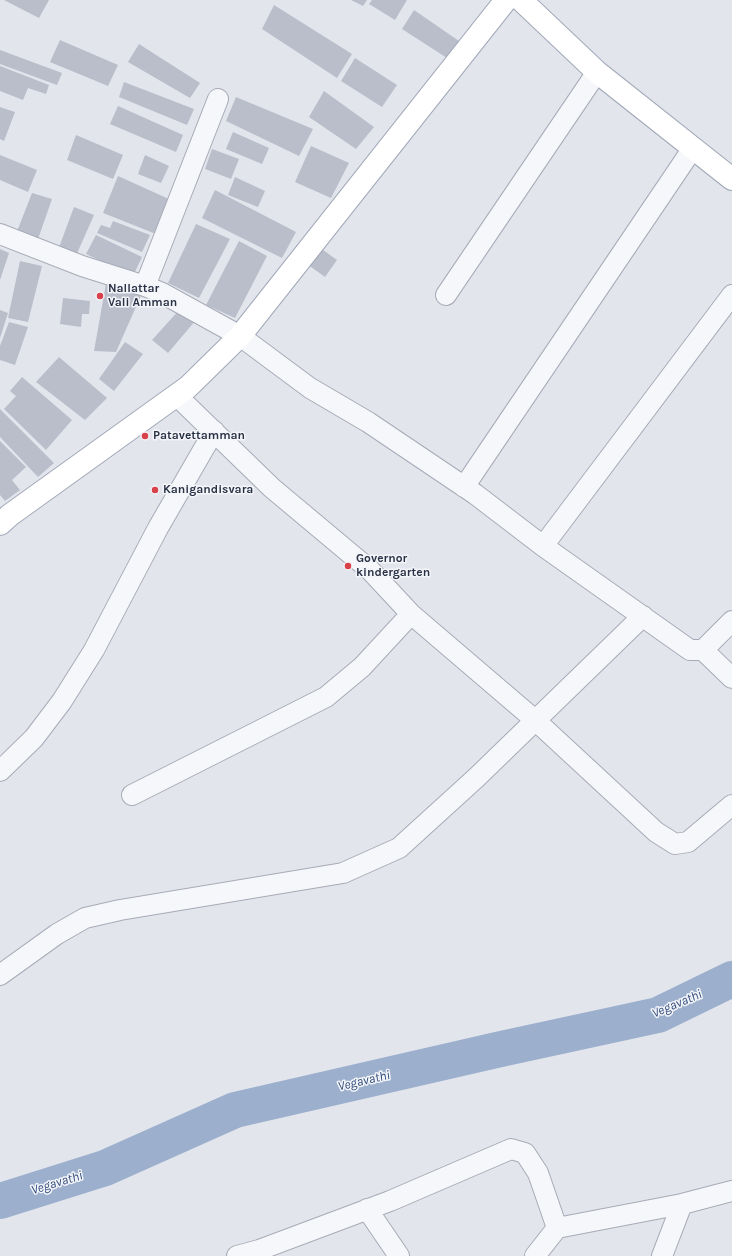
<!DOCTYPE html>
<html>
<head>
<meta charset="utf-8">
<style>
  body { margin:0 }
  canvas { display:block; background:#e3e5ec }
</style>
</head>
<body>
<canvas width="732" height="1256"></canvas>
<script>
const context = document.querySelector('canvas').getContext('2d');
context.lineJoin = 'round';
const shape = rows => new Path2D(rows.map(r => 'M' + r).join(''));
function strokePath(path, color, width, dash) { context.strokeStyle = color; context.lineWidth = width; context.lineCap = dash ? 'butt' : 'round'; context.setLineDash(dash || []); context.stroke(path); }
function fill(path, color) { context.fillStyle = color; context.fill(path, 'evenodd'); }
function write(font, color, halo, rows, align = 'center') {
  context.font = font + ' Karla,sans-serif'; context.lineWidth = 3; context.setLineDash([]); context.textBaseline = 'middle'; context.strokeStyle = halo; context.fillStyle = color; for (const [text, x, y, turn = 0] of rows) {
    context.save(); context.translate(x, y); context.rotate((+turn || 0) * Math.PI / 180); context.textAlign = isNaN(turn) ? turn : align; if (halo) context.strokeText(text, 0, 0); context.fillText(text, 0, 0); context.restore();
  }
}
strokePath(shape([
  [0,1201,105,1168,235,1110,501,1049,658,1015,732,979]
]), '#9cb0ce', 36);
fill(shape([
  [4,0,49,0,39,18],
  [351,0,367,0,363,6],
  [372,0,407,0,395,20,369,4],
  [274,5,352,54,337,78,262,29],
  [414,10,459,41,447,58,402,29],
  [60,40,118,65,108,86,50,62],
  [139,44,200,83,190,98,128,62],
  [0,50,62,73,57,85,0,64],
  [355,58,397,85,382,107,341,81],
  [0,66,49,85,46,94,28,88,23,100,0,91],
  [124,82,194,109,187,125,119,97],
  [324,91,374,127,356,149,309,117],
  [236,97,313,129,299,156,226,121],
  [118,106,183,135,176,152,110,124],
  [0,107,15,112,4,141,0,139],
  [233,132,269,148,262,164,226,149],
  [76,135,123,155,113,179,67,160],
  [311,146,349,163,331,198,295,182],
  [212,149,239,159,231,179,205,169],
  [0,155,37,170,28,192,0,180],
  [145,155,169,166,161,183,138,174],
  [118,176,171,200,156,234,103,213],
  [235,177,265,191,258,207,228,195],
  [215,190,296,232,282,258,202,218],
  [32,193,52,199,37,242,16,234],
  [74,207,94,215,75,258,58,250],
  [113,221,150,235,142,252,97,233,101,225,110,228],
  [196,224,230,239,199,298,168,283],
  [96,235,142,257,133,276,86,254],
  [239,241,267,256,235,318,206,305],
  [319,247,337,260,325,277,307,264],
  [0,249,9,253,0,280],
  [20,261,42,266,28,322,8,318],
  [107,278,143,291,116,352,94,351],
  [63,298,90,301,89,314,82,314,81,327,60,324],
  [181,308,196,320,168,353,152,340],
  [0,310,8,313,0,338],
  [9,322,28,327,15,365,0,360,0,346],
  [125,342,143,354,114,391,99,379],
  [59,357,107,398,85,420,36,382],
  [22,377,72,420,46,450,4,409,16,396,10,391],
  [0,409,54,463,38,477,0,437],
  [0,441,26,467,12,480,20,490,5,501,0,495]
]), '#b9beca');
const minor = shape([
  [0,234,82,266,145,286,162,293,240,336,310,388,368,422,475,494,543,546,690,650,703,650,732,621],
  [145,286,218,99],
  [446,295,597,72],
  [176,395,272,488,370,570,411,614,535,720,656,832,675,844,688,842,732,805],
  [464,487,693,148],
  [543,546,732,295],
  [703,650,732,678],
  [0,771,34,738,62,701,94,650,158,528,214,431],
  [132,795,326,697,362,667,411,614],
  [0,975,57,934,85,918,120,910,343,873,399,848,476,778,643,616],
  [367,1209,399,1256],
  [237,1256,259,1250,390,1201,511,1149,525,1153,538,1173,557,1228],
  [535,1256,557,1228,682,1204],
  [662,1256,682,1204,732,1191]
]);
const major = shape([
  [521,0,597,72,732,179],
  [0,524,10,515,188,387,240,336,506,0]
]);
strokePath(minor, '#a7abb7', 22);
strokePath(major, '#a1a8b8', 24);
strokePath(minor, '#f6f7fa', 20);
strokePath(major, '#fff', 22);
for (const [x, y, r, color] of [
  [100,296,4,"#d8414a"],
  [145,436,4,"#d8414a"],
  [155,490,4,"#d8414a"],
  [348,566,4,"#d8414a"]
]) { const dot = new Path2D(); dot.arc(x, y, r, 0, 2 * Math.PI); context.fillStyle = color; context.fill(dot); strokePath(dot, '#f3f5f9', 1.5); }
write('bold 12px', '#293145', '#f3f5f9', [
  ["Nallattar",108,289],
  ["Vali Amman",108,303],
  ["Patavettamman",153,436],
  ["Kanigandisvara",163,490],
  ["Governor",356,559],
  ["kindergarten",356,573]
], 'left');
write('italic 13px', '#304b7c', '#f3f5f9', [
  ["Vegavathi",677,1004,-23],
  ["Vegavathi",364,1081,-13],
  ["Vegavathi",57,1183,-17]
]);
</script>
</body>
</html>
